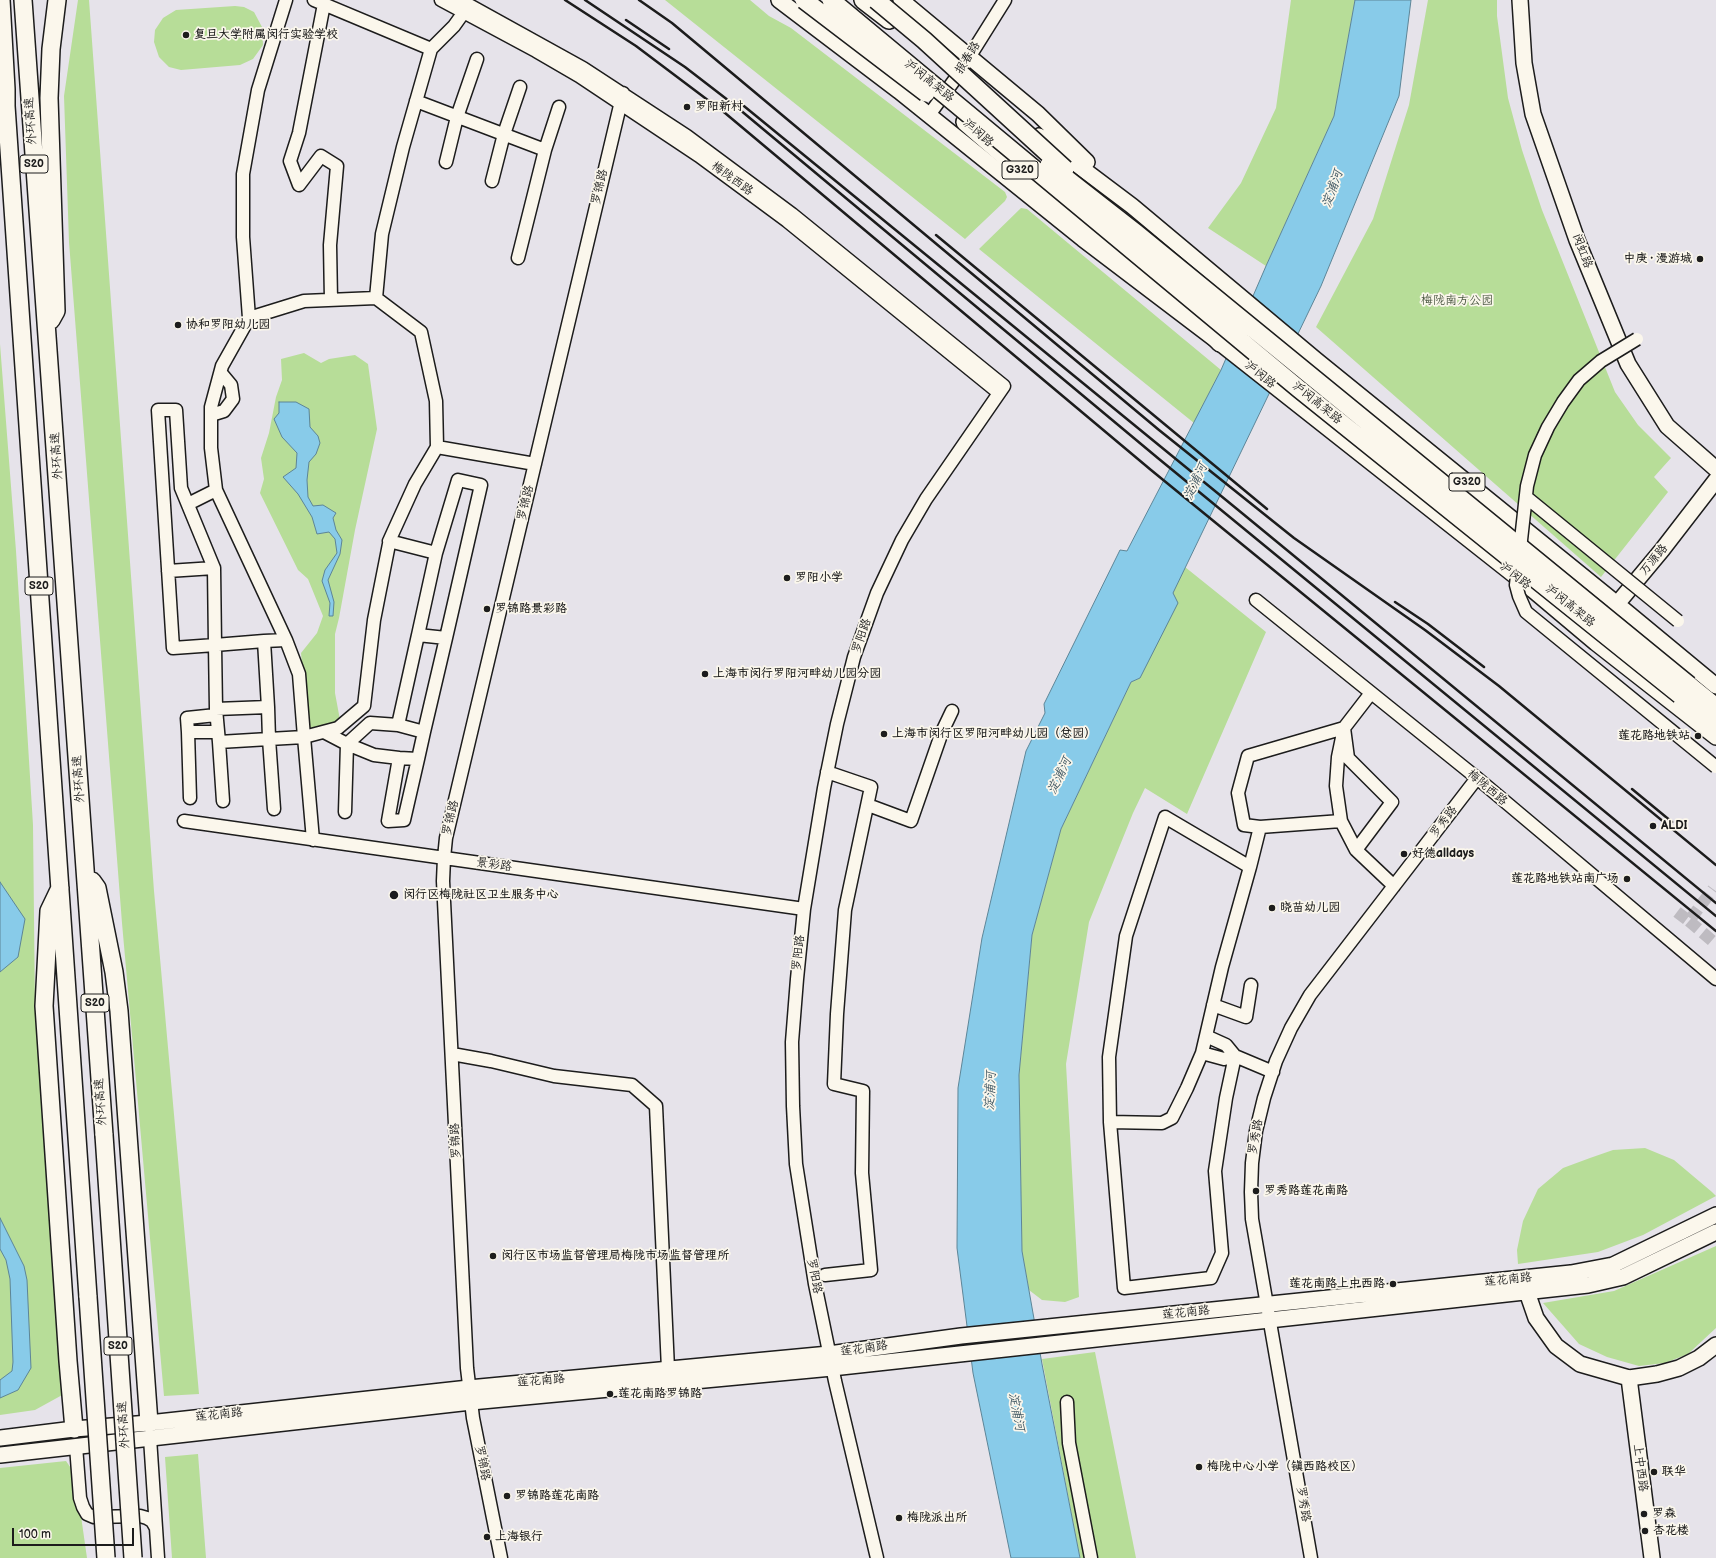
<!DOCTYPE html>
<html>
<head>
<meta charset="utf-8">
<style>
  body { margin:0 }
  #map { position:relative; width:1716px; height:1558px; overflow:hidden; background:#e6e3ea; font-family:"Balsamiq Sans",sans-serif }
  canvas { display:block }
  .scale { position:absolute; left:12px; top:1528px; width:122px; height:18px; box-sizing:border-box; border:2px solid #1c1c1c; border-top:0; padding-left:5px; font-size:12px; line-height:14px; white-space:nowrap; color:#1c1c1c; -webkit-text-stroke:3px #fbf7ec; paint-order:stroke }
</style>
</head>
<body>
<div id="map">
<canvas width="1716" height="1558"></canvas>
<div class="scale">100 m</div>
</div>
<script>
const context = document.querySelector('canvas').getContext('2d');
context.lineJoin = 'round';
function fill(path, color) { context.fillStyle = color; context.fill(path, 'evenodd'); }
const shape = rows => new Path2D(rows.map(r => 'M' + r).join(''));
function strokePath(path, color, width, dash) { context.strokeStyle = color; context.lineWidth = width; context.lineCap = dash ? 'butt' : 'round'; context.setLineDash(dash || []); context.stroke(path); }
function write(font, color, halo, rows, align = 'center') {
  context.font = font + ' "Balsamiq Sans","LXGW WenKai TC",sans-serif'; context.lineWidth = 3.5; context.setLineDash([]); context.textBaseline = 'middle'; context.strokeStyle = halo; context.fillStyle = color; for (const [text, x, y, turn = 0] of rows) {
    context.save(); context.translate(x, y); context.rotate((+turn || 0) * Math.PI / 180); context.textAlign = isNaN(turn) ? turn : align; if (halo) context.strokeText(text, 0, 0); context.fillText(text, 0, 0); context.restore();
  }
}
fill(shape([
  [78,0,89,0,154,891,199,1394,164,1396,122,923,69,242,64,96],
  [665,0,750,0,769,16,791,28,1005,192,1007,197,1005,201,965,239],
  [1291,0,1355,0,1334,116,1266,266,1208,228,1241,183,1276,108],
  [1428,0,1497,0,1497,16,1508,98,1522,150,1542,210,1615,392,1638,425,1671,458,1654,477,1668,492,1601,577,1316,327,1373,219,1409,105],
  [235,6,244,7,254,12,262,27,263,45,253,59,240,65,181,70,169,67,159,57,154,42,155,30,163,18,176,10],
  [1021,208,1027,209,1221,370,1194,423,979,249],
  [0,344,16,551,33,825,35,1009,64,1394,35,1410,0,1415],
  [304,353,321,363,329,359,355,355,368,364,377,429,355,530,339,618,335,634,335,693,340,720,333,725,308,732,301,653,317,633,323,616,308,579,298,570,260,493,264,479,261,458,269,433,276,397,282,380,281,359],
  [1185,567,1266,632,1187,814,1145,788,1133,813,1089,922,1066,1064,1079,1297,1065,1302,1042,1300,1029,1290,1022,1251,1019,1075,1032,935,1061,829,1131,682,1140,678,1172,593],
  [1645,1148,1674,1160,1712,1192,1716,1196,1643,1235,1598,1252,1518,1264,1517,1250,1523,1221,1538,1189,1563,1168,1590,1158,1613,1150],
  [1716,1246,1716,1328,1688,1354,1665,1363,1639,1366,1607,1357,1579,1344,1543,1303,1614,1291],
  [1095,1352,1136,1558,1080,1558,1042,1359],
  [198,1454,206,1558,172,1558,165,1457],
  [66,1461,75,1474,87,1558,0,1558,0,1468]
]), '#b7dd98');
const water = shape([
  [1355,0,1411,0,1399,96,1321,286,1173,593,1178,603,1140,678,1131,682,1061,829,1032,935,1019,1075,1022,1251,1042,1364,1080,1558,1011,1558,973,1373,957,1248,958,1088,982,938,1026,751,1045,713,1044,704,1120,550,1127,551,1221,370,1266,266,1334,116,1355,0],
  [279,402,296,402,309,409,310,427,318,436,320,443,316,454,309,462,307,480,308,497,313,506,323,505,336,513,333,518,336,530,342,540,340,554,328,580,334,602,333,616,329,616,330,603,322,581,325,570,337,553,335,539,329,532,317,534,312,517,298,494,283,477,296,468,297,453,282,437,274,419,279,413,279,402],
  [0,882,25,919,18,957,0,972,0,882],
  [0,1218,24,1266,27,1280,31,1368,18,1390,0,1398,0,1380,12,1371,13,1362,10,1279,6,1260,0,1249,0,1218]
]);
fill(water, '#88cbe9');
strokePath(water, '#5d8597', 1);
strokePath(shape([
  [1677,912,1689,921,1713,889],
  [1689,921,1716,944]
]), '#bebbc1', 12, [12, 6]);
const minor = shape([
  [314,0,431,49],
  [441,0,536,51,579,76,699,156,787,221,999,393],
  [460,0,583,68,687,136,792,214,1004,386,926,499,902,540,877,593,854,657,837,724,824,788,804,909,797,979,792,1042,793,1106,796,1164,815,1284,835,1381,877,1558],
  [324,4,299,133,290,161,299,185,321,156,337,166,330,245,331,300],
  [416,101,545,150,518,258],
  [929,115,958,75,1005,0],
  [545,150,559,107],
  [446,162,457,117,477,59],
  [492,181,504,134,520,87],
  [376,298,382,234,403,147,431,49,454,26,464,12],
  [249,318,304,301,376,298,421,332,436,401,437,447],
  [211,415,224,411,233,399,231,385,221,373],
  [188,504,216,490],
  [389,541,436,553,458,480,481,485,446,638,424,732,418,759,404,820,388,821,399,758,418,759],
  [436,553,418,635,446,638],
  [168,571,214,568],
  [1256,600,1477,778,1716,979],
  [418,635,398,725,424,732],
  [264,641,268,707],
  [1371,693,1344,728,1348,758,1392,802,1356,850,1394,886],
  [216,709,215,645,214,568,181,488,176,410,158,410,173,648,215,645,264,641,286,640],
  [216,715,187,718,188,732,218,732],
  [398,725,370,723,347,744,374,755,399,758],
  [188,732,190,798],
  [324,732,347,744,345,812],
  [219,742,223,801],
  [868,805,911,821,942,732,952,711],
  [274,809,269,739,219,742,216,709,268,707,269,739,304,737,299,674,286,640,216,490,211,448,211,407,222,366,249,318,243,237,243,174,258,90,286,0],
  [184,821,804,909],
  [1260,827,1244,825,1238,793,1248,756,1344,728,1338,757,1336,786,1341,821,1356,850],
  [313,840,304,737,338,728,364,706,374,620,390,539,415,484,437,447,535,464],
  [1250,867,1260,827,1341,821],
  [1213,1005,1246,1017,1251,985],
  [1202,1053,1224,1059,1235,1056,1226,1045,1206,1036],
  [452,1054,491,1061,554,1076,632,1085,656,1106,668,1369],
  [1110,1122,1109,1057,1126,936,1165,817,1250,867,1222,967,1202,1053,1187,1088,1172,1118,1162,1123,1110,1122,1124,1288,1211,1278,1222,1253,1215,1171,1226,1098,1235,1056,1273,1072],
  [825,1275,871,1270,862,1173,863,1091,834,1084,837,1014,845,910,871,787,827,772],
  [1067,1402,1069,1443,1091,1558],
  [150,1438,158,1558],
  [76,1446,80,1498,83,1507,87,1514,94,1517,140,1516,147,1518,152,1521,156,1528],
  [501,1558,473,1418,467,1368,443,881,444,858,446,838,623,93],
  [1311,1558,1252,1219,1251,1192,1252,1163,1256,1131,1264,1098,1276,1061,1291,1028,1310,995,1477,778]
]);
const major = shape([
  [779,0,899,91,1083,239,1220,343,1533,590,1596,643,1716,737],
  [901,0,1038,114,1087,162],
  [1520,0,1524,63,1533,114,1577,240,1628,364,1667,426,1716,469],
  [1039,136,1132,206,1316,360,1617,604,1716,686],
  [1612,613,1617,604,1662,550,1716,480],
  [1526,1283,1527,1292,1536,1318,1556,1346,1580,1364,1629,1378,1657,1374,1679,1368,1699,1358,1716,1345],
  [1629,1378,1652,1558],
  [0,1438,74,1429,149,1423,469,1388,829,1354,961,1336,1571,1273,1613,1265,1716,1215],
  [0,1455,471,1402,832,1368,1588,1285,1623,1277,1716,1232]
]);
const highway = shape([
  [1,0,6,89,6,106,88,1297],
  [23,0,104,1135],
  [863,0,889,20],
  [965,122,1041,188,1153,280,1181,301,1220,343],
  [51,320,56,311,49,98,51,49,57,0],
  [1689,685,1716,707],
  [1680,695,1716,724],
  [92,881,97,888,114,972,119,1011,149,1423],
  [60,888,49,911,44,1006,68,1361,74,1429]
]);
strokePath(minor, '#1c1c1c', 15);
strokePath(major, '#1c1c1c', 18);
strokePath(highway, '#1c1c1c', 20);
strokePath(minor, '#fbf7ec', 12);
strokePath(major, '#fbf7ec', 15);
strokePath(highway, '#fbf7ec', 17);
strokePath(shape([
  [565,0,636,46,725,113,1151,470,1716,931],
  [585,0,685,67,733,104,1159,459,1716,916],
  [639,0,672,23,1159,430,1294,538,1425,630,1499,686,1716,865],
  [626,20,669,49],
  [739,102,1237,509,1716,903],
  [936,235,1267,509],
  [1395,602,1428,624,1484,667],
  [1632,789,1672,822]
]), '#1c1c1c', 2.5);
const minorBridge = shape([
  [1637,339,1601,361,1579,380,1563,402,1548,427,1535,455,1527,486,1516,585,1519,596,1526,612,1716,767],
  [1526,497,1678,621]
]);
const highwayBridge = shape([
  [804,0,926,93],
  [831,0,1299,389,1680,695],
  [876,0,924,40,1065,169],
  [1049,165,1136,233,1689,685],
  [104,1135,133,1558],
  [88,1297,106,1558]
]);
strokePath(minorBridge, '#1c1c1c', 15, []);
strokePath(highwayBridge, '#1c1c1c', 20, []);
strokePath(minorBridge, '#fbf7ec', 12);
strokePath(highwayBridge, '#fbf7ec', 17);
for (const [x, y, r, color] of [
  [186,35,4,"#1c1c1c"],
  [687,107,4,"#1c1c1c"],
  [1700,259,4,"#1c1c1c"],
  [178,325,4,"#1c1c1c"],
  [787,578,4,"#1c1c1c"],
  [487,609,4,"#1c1c1c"],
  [705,674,4,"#1c1c1c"],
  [884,734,4,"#1c1c1c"],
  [1698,736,4,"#1c1c1c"],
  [1653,826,4,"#1c1c1c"],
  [1404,854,4,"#1c1c1c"],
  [1627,879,4,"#1c1c1c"],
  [394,895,5,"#1c1c1c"],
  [1272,908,4,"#1c1c1c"],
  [1256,1191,4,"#1c1c1c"],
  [493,1256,4,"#1c1c1c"],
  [1393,1284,4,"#1c1c1c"],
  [610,1394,4,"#1c1c1c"],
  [1199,1467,4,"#1c1c1c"],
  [1654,1472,4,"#1c1c1c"],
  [507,1496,4,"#1c1c1c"],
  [1644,1514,4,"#1c1c1c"],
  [899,1518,4,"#1c1c1c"],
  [1645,1531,4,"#1c1c1c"],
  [487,1537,4,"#1c1c1c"]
]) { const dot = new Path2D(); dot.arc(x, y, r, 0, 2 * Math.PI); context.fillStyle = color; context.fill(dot); strokePath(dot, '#fbf7ec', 1.5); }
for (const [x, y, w] of [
  [34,164,28],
  [1020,170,36],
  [1467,482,36],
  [39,586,28],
  [95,1003,28],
  [118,1346,28]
]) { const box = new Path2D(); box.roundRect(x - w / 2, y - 9, w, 18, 3); context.fillStyle = '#fbf7ec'; context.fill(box); strokePath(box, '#1c1c1c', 1); }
write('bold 11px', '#1c1c1c', null, [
  ["S20",34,164],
  ["G320",1020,170],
  ["G320",1467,482],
  ["S20",39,586],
  ["S20",95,1003],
  ["S20",118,1346]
]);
write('bold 12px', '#1c1c1c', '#fbf7ec', [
  ["复旦大学附属闵行实验学校",194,35],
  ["罗阳新村",695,107],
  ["中庚 · 漫游城",1692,259,"right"],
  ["协和罗阳幼儿园",186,325],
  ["罗阳小学",795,578],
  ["罗锦路景彩路",495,609],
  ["上海市闵行罗阳河畔幼儿园分园",713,674],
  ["上海市闵行区罗阳河畔幼儿园（总园）",892,734],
  ["莲花路地铁站",1690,736,"right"],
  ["ALDI",1661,826],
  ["好德alldays",1412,854],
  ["莲花路地铁站南广场",1619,879,"right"],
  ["闵行区梅陇社区卫生服务中心",403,895],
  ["晓苗幼儿园",1280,908],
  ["罗秀路莲花南路",1264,1191],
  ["闵行区市场监督管理局梅陇市场监督管理所",501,1256],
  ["莲花南路上中西路",1385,1284,"right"],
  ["莲花南路罗锦路",618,1394],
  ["梅陇中心小学（镇西路校区）",1207,1467],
  ["联华",1662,1472],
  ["罗锦路莲花南路",515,1496],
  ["罗森",1652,1514],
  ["梅陇派出所",907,1518],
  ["杏花楼",1653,1531],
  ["上海银行",495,1537]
], 'left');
write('12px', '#1c1c1c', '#fbf7ec', [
  ["报春路",968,58,-58],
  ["沪闵高架路",929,81,39],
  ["外环高速",31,121,-94],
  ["沪闵路",978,133,41],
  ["梅陇西路",732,179,36],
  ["罗锦路",600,187,-77],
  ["闵虹路",1582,251,69],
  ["沪闵路",1260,375,39],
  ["沪闵高架路",1317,403,39],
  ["外环高速",57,456,-94],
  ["罗锦路",526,503,-77],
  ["万源路",1654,560,-50],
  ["沪闵路",1515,576,38],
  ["沪闵高架路",1570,606,39],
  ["罗阳路",862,636,-71],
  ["外环高速",79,779,-94],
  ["梅陇西路",1487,788,40],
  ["罗锦路",451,818,-77],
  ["罗秀路",1444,822,-52],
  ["景彩路",494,865,8],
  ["罗阳路",799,953,-84],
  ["外环高速",101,1102,-94],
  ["罗秀路",1256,1137,-80],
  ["罗锦路",456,1141,-93],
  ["罗阳路",814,1276,79],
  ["莲花南路",1508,1280,-6],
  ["莲花南路",1186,1313,-6],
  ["莲花南路",864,1349,-8],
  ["莲花南路",541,1381,-5],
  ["莲花南路",219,1415,-6],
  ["外环高速",124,1425,-94],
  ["罗锦路",482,1463,79],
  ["上中西路",1640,1468,83],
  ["罗秀路",1303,1504,81]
]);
write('12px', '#4a5641', '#fbf7ec', [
  ["梅陇南方公园",1457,301]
]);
write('italic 13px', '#425964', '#fbf7ec', [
  ["淀浦河",1333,189,-71],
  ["淀浦河",1196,482,-65],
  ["淀浦河",1060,776,-65],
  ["淀浦河",991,1091,-88],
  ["淀浦河",1016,1412,79]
]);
</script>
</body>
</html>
